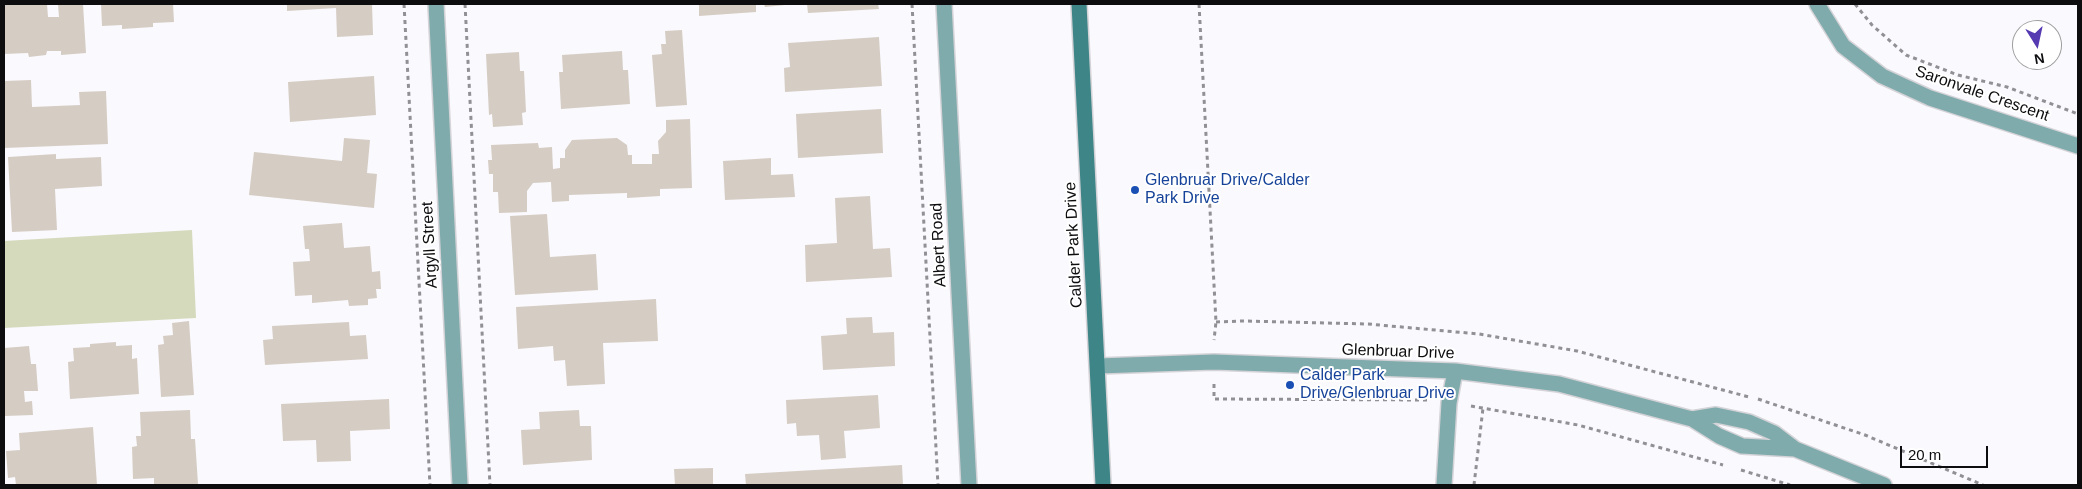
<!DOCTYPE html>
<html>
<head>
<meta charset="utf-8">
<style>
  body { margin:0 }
  #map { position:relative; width:2082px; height:489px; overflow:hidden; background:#faf9fd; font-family:Helvetica,sans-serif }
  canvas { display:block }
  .frame { position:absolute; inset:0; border:5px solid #0d0c0f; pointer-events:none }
  .north { position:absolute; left:2012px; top:20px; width:50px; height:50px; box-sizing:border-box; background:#fff; border:1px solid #9e9e9f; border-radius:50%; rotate:170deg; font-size:14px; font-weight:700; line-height:20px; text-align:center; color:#0d0c0f }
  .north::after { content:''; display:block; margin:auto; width:18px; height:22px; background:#563ab2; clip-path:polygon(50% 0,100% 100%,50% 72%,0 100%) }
  .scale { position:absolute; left:1900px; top:446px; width:88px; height:22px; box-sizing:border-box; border:2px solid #0d0c0f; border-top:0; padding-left:6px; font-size:15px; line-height:18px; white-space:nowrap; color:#0d0c0f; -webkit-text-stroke:4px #fff; paint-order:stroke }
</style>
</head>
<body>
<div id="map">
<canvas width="2082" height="489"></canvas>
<div class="frame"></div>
<div class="north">N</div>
<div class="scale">20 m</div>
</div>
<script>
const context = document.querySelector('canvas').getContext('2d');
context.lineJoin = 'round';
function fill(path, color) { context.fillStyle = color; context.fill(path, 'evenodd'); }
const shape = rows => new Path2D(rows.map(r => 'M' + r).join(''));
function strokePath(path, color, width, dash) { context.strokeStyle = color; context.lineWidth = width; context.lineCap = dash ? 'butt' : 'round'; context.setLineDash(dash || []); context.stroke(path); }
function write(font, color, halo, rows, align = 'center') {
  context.font = font + ' Helvetica,sans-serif'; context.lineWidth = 4; context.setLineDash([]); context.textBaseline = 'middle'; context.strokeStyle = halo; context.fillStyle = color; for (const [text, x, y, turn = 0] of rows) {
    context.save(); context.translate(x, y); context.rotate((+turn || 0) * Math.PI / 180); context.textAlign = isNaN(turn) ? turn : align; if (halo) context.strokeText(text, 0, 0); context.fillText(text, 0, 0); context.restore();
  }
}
fill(shape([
  [192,230,196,318,4,328,4,241]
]), '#d5dabd');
fill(shape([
  [4,4,47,4,48,17,59,17,58,4,83,4,86,53,61,55,61,51,47,51,46,55,29,57,28,53,4,54],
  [101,4,173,4,174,22,153,23,153,27,122,29,122,25,102,26],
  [287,4,372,4,373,35,337,37,336,8,287,11],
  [699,4,756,4,756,12,699,16],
  [764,4,785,4,785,5,765,7],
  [807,4,878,4,879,9,808,13],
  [682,30,687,105,656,107,652,55,662,54,661,44,666,44,665,31],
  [879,37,882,86,785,92,784,68,790,67,788,43],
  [622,51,623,70,628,70,630,104,561,109,559,72,563,72,562,55],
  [519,52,520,71,524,71,526,112,522,113,523,125,493,127,492,114,489,115,486,54],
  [374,76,376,115,290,122,288,82],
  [31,80,32,107,80,105,79,92,106,91,108,144,4,148,4,81],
  [881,109,883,153,798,158,796,114],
  [690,119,692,188,660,189,660,196,627,198,627,193,569,195,569,201,552,202,551,182,533,183,527,191,527,212,499,213,498,192,493,192,493,174,489,174,488,160,492,160,491,145,538,143,539,148,552,147,553,169,560,168,560,158,565,158,565,150,572,140,617,138,627,145,628,155,632,155,632,164,652,164,652,154,659,154,658,141,666,132,666,120],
  [344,138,370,140,367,173,377,174,374,208,249,195,254,152,342,161],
  [56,154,56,159,101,157,102,186,55,189,57,230,12,232,8,157],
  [771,158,771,175,793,174,795,197,725,200,723,161],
  [870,196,873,249,890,248,892,277,806,282,805,245,837,243,835,198],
  [547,214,550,257,596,254,598,290,515,295,510,216],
  [342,223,344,248,370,246,372,272,380,271,381,289,376,289,377,298,368,299,368,305,349,306,348,300,312,303,312,295,295,296,293,262,310,261,309,249,305,249,303,226],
  [656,299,658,341,603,343,605,384,567,386,565,360,554,361,553,346,518,349,516,307],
  [872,317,873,333,894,332,895,366,823,370,821,336,847,334,846,318],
  [189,321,194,395,161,397,158,345,164,344,163,336,173,335,172,323],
  [349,322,350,336,366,335,368,359,265,365,263,340,273,339,272,326],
  [116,342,116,346,132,345,132,359,137,358,139,394,70,399,68,362,74,361,73,348,90,347,90,344],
  [29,346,31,364,36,364,38,391,24,391,25,402,32,401,33,415,5,416,4,348],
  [878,395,880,428,844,431,846,458,821,460,819,435,797,436,796,423,787,424,786,400],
  [389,399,390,429,350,431,351,461,317,462,316,440,283,441,281,404],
  [190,410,191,439,195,439,198,484,154,485,154,478,133,479,132,447,137,446,136,436,141,436,140,412],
  [579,410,580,426,591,426,592,460,523,465,521,430,540,429,539,412],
  [93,427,97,485,16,485,15,477,8,478,6,451,20,450,19,433],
  [902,465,903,485,746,485,745,474],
  [713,468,713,485,675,485,674,469]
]), '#d5ccc4');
const street = shape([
  [436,4,460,485],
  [944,4,969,485],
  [1817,4,1843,46,1882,76,1930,98,2078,146],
  [1098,366,1214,362,1455,371,1559,384,1692,419,1719,436,1742,446,1795,449],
  [1692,419,1716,415,1749,422,1774,433,1795,449,1884,485],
  [1444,485,1449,403,1455,371]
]);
const secondary = shape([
  [1079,4,1103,485]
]);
strokePath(street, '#d4d3d7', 18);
strokePath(secondary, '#d4d3d7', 18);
strokePath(shape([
  [404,4,430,485],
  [465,4,490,485],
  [912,4,938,485],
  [1199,4,1216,322,1214,340],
  [1855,4,1872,25,1906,55,1958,75,2007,87,2078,114],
  [1216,322,1243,321,1368,324,1479,334,1577,351,1749,397],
  [1214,384,1214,399,1428,400],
  [1758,399,1865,435,1983,485],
  [1471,406,1578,425,1723,465],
  [1741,470,1790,485],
  [1474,485,1483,408]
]), '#919094', 3, [4, 4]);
strokePath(street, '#80abad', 15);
strokePath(secondary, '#3e8588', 15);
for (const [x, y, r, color] of [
  [1135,190,5,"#1a4fb4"],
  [1290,385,5,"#1a4fb4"]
]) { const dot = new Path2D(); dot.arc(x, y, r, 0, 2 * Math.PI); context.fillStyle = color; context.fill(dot); strokePath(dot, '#fff', 2); }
write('16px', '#0d0c0f', '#fff', [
  ["Saronvale Crescent",1982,94,19],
  ["Argyll Street",430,245,-93],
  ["Albert Road",939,245,-93],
  ["Calder Park Drive",1074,245,-93],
  ["Glenbruar Drive",1398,352,2]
]);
write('16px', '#164399', '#fff', [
  ["Glenbruar Drive/Calder",1145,181],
  ["Park Drive",1145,199],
  ["Calder Park",1300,376],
  ["Drive/Glenbruar Drive",1300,394]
], 'left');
</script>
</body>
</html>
